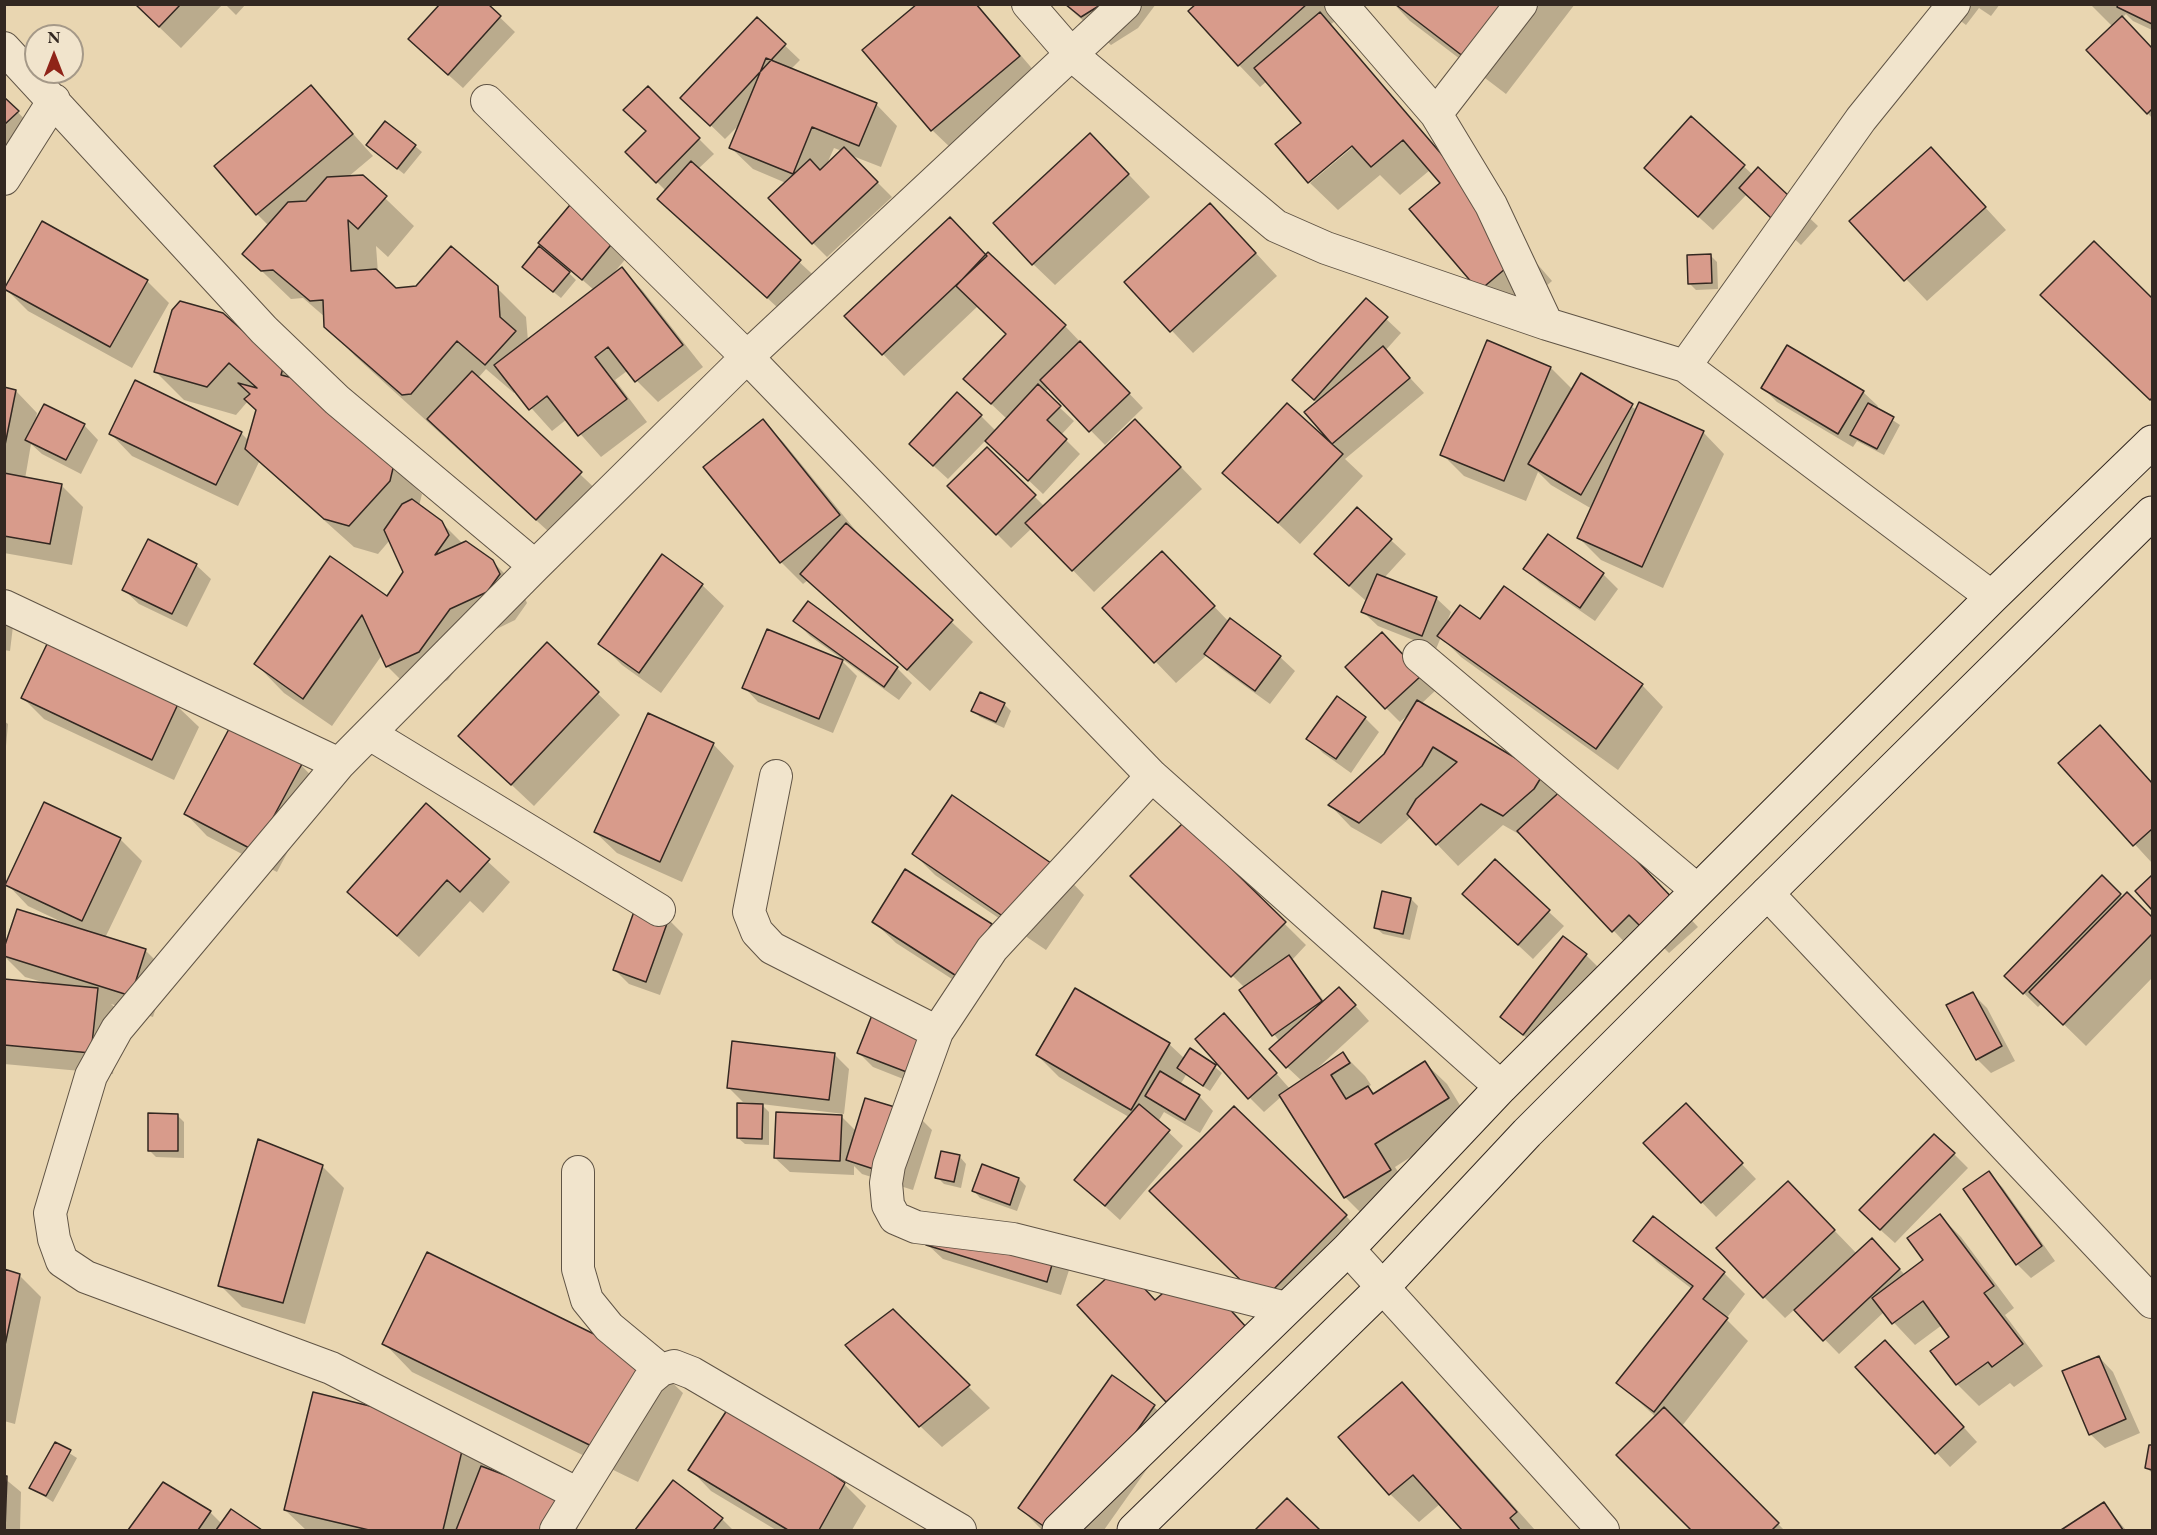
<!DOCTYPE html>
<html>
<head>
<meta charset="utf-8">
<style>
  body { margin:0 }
  #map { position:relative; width:2157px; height:1535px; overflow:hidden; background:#e9d6b1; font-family:"EB Garamond",serif }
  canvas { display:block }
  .frame { position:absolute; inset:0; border:6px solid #332821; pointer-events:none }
  .north { position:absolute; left:24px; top:24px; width:60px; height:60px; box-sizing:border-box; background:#f1e4cc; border:2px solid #a59988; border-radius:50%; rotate:0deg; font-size:16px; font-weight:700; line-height:24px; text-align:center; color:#332821 }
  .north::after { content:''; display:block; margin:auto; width:21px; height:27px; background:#8f2418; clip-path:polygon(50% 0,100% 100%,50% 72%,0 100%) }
</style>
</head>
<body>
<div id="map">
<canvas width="2157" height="1535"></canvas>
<div class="frame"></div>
<div class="north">N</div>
</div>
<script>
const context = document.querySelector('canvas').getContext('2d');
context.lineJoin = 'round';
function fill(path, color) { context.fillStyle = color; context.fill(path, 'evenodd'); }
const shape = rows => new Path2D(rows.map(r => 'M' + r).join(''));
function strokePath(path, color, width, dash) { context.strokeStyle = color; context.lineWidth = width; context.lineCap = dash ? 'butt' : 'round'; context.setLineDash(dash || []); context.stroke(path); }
fill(shape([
  [135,4,223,4,181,48],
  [225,4,246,4,236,15],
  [486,4,515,32,463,88,425,54],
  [919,4,977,4,1041,79,954,151,932,130],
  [1064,4,1156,4,1138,28,1111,45],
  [1198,4,1329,4,1340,17,1330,25,1552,281,1508,319,1480,290,1442,183,1430,170,1400,195,1380,175,1338,210,1310,183,1359,142,1357,140,1309,182,1278,144,1303,123,1267,81,1260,87,1239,65],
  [1394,4,1575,4,1506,94,1410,21],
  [1938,4,2000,4,1991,16,1979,8,1966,25],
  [2090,4,2152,4,2152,30,2133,21,2126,14,2122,18,2152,49,2152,118,2088,50,2113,27],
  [757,19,800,60,790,70,876,104,897,126,881,167,850,155,892,197,827,257,813,243,786,183,753,169,731,148,741,123,725,139,697,112],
  [834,148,842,151,826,166],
  [311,87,373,156,348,177,362,176,414,226,388,257,376,246,378,273,396,289,497,288,526,317,528,341,594,290,540,243,637,245,613,274,622,269,643,291,703,367,658,402,627,371,615,380,647,422,601,457,567,419,552,431,516,391,514,393,486,369,478,378,602,495,559,541,355,356,326,326,325,317,303,298,291,299,244,254,269,226,257,214],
  [648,88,714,154,698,169,822,283,789,318,659,199,666,191,627,152,648,132],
  [4,98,39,134,4,168],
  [1692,118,1753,175,1803,212,1818,226,1801,245,1747,194,1713,230,1660,182],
  [415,146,422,152,404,174,375,151],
  [1112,157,1150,197,1055,285,1033,264],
  [1952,171,2006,230,1927,301,1851,221],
  [1232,227,1277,276,1193,353,1126,282],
  [2094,243,2152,300,2152,402,2064,317],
  [988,254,1065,326,1143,408,1105,445,1049,388,1044,393,1074,421,1061,435,1080,454,1043,494,986,440,948,479,925,458,981,416,996,431,1007,419,987,400,1008,335,978,306,904,376,883,354],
  [1710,255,1717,262,1718,289,1696,290,1689,283],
  [569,273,576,280,561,298,531,274],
  [147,281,169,303,132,368,28,311,6,289],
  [1366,300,1401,333,1385,351,1424,393,1345,459,1363,476,1300,544,1224,473,1337,448,1306,412,1317,403,1308,395],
  [222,314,393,466,422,494,419,506,441,522,463,544,492,561,521,590,527,603,515,620,478,638,448,680,416,695,387,666,382,655,332,726,284,693,256,664,387,598,405,572,390,540,378,554,354,547,259,462,238,506,132,456,111,434,241,433,249,441,257,410,248,401,236,415,184,400,156,372],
  [1551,368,1573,390,1581,376,1637,410,1703,432,1724,454,1663,588,1601,560,1579,538,1592,509,1551,485,1538,472,1526,501,1464,476,1442,454],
  [1763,388,1863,392,1878,406,1876,409,1900,425,1884,455,1857,441,1853,447,1777,402],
  [4,389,16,391,37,413,35,422,84,425,98,440,81,474,42,454,31,444,25,479,61,485,83,507,72,565,4,553],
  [763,421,784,443,861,537,973,642,930,691,808,580,803,584,781,562],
  [1157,442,1202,489,1094,592,1032,528,1011,548,949,486,987,449,1045,507],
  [1357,509,1406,554,1384,578,1436,598,1451,612,1446,624,1481,621,1642,685,1663,707,1618,770,1461,657,1441,637,1436,649,1378,626,1363,612,1370,594,1365,600,1330,569],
  [1548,536,1603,574,1618,589,1595,621,1540,583,1525,569],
  [196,565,211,579,187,627,139,604,124,590],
  [1184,575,1229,622,1280,657,1295,671,1270,704,1220,668,1207,655,1176,683,1155,661],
  [702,585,724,606,661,693,622,665,600,643],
  [809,603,897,668,912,683,899,700,810,636,795,621],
  [4,608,14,618,10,651,4,650],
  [768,631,843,662,857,676,833,733,758,702,744,687],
  [1382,634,1436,690,1421,704,1535,771,1559,795,1588,809,1698,927,1669,953,1652,936,1634,952,1524,837,1503,825,1458,866,1411,817,1381,844,1351,827,1330,805,1386,754,1409,714,1400,722,1386,708],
  [547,645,620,715,534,806,482,757],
  [23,698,177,706,199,727,174,780,44,719],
  [1004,704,1011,711,1004,728,980,717,973,710],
  [1365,718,1379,732,1351,773,1323,753,1308,738],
  [4,721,8,724,5,757,4,757],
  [2100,727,2152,783,2152,863,2060,763],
  [713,744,734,766,682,882,617,853,595,832],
  [301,765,322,787,277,872,207,836,186,814],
  [426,805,510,882,483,913,470,901,419,957,349,892],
  [1184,824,1306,945,1292,960,1325,1002,1353,1003,1369,1021,1309,1076,1343,1054,1365,1076,1371,1085,1368,1087,1375,1094,1425,1063,1447,1084,1469,1120,1395,1167,1411,1192,1367,1219,1345,1197,1282,1096,1264,1112,1250,1098,1238,1030,1290,1089,1302,1081,1287,1067,1280,1042,1241,991,1245,988,1132,876],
  [120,839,142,861,105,938,145,950,167,972,153,1017,111,1004,119,1011,113,1074,4,1064,4,981,46,983,25,977,4,956,64,923,28,906,7,884],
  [914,854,1063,873,1084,895,1046,950,935,875],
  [1495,862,1564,926,1533,959,1479,909],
  [2102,878,2123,898,2127,894,2152,919,2152,978,2086,1046,2042,1003,2038,1007,2006,976],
  [1411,899,1418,906,1410,940,1383,934,1376,928],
  [669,920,683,934,660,995,629,984,614,969],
  [874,922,991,925,1013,946,980,997,896,943],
  [1586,955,1600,969,1538,1048,1502,1017],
  [1972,993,1987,1008,2015,1061,1991,1073,1977,1059],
  [935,1030,949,1045,931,1090,873,1067,859,1053],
  [1169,1044,1185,1059,1215,1067,1222,1073,1210,1091,1186,1075,1180,1085,1199,1096,1213,1111,1200,1133,1164,1112,1158,1122,1183,1146,1120,1220,1076,1180,1129,1117,1059,1077,1037,1055],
  [835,1055,849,1069,844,1114,761,1104,769,1112,769,1145,745,1144,738,1138,752,1103,743,1102,728,1087],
  [177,1115,184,1122,184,1158,156,1157,149,1150],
  [917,1115,932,1130,913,1190,862,1174,854,1166,854,1175,790,1172,775,1158,841,1116,856,1131],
  [1700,1120,1756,1179,1716,1217,1645,1143],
  [1954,1154,1968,1168,1895,1243,1875,1225],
  [960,1157,966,1164,961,1188,944,1184,937,1177],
  [322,1166,344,1188,305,1324,242,1307,220,1285],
  [1989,1173,2003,1188,2055,1261,2031,1278,2017,1264],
  [1019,1179,1026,1186,1017,1211,980,1198,974,1191],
  [1810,1205,1857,1254,1886,1255,1905,1275,1925,1260,1940,1216,1961,1237,2014,1308,2005,1315,2043,1366,2014,1387,2010,1383,1979,1406,1957,1384,1932,1351,1951,1337,1942,1325,1915,1345,1884,1312,1839,1354,1795,1309,1785,1318,1764,1297],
  [1346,1216,1374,1245,1291,1328,1180,1219],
  [1635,1240,1724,1273,1745,1294,1726,1319,1748,1341,1682,1426,1784,1530,1693,1530,1618,1455,1656,1417,1618,1383,1692,1289,1657,1262],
  [928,1245,1070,1267,1061,1295,943,1259],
  [4,1271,19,1275,41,1297,15,1424,4,1421],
  [892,1311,990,1408,942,1447,920,1426],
  [384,1343,654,1365,683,1393,638,1482,412,1372],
  [1899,1356,1977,1442,1950,1467,1936,1452],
  [2099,1357,2113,1372,2140,1433,2105,1448,2090,1434],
  [1113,1377,1154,1407,1176,1428,1104,1530,1042,1530,1020,1508],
  [1402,1384,1430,1412,1535,1530,1464,1530,1440,1504,1419,1522,1390,1494],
  [314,1394,495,1460,492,1472,560,1498,581,1519,577,1530,306,1530,285,1510],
  [55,1444,77,1458,53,1502,31,1488],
  [2151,1447,2152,1447,2152,1473,2147,1468],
  [690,1469,844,1484,866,1506,852,1530,776,1530,711,1491],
  [4,1478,21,1492,20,1530,4,1530],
  [673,1483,722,1519,733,1530,636,1530],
  [164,1484,210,1512,222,1524,231,1511,259,1530,130,1530],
  [1287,1500,1318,1530,1257,1530],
  [2104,1504,2126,1530,2064,1530]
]), '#0003');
const building = shape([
  [135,4,181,4,159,27,135,4],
  [440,4,488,4,501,16,448,75,408,39,440,4],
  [917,4,976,4,1020,56,931,131,862,50,917,4],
  [1065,4,1102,4,1081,17,1065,4],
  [1196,4,1307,4,1238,66,1188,11,1196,4],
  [1395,4,1525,4,1477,67,1395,4],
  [2118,4,2152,4,2152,24,2117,7,2118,4],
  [1320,12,1525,252,1479,291,1409,209,1440,183,1403,140,1371,167,1352,146,1308,183,1275,144,1301,123,1254,68,1320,12],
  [2122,16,2152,48,2152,109,2147,114,2086,50,2122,16],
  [757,17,786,44,710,126,680,98,757,17],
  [766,58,877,103,859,146,812,127,793,174,729,148,766,58],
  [311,85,353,134,256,215,214,166,311,85],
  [648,86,700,138,656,183,625,152,646,131,623,110,648,86],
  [4,97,19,111,4,125,4,97],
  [1691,116,1745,165,1698,217,1644,168,1691,116],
  [385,121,416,145,397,169,366,145,385,121],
  [1090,133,1129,174,1032,265,993,223,1090,133],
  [844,147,878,182,812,244,768,198,810,159,820,170,844,147],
  [1931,147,1986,207,1904,281,1849,221,1931,147],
  [691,161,801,260,767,298,657,199,691,161],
  [1758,167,1805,211,1786,232,1739,188,1758,167],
  [363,175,387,196,358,229,348,220,351,271,376,269,396,288,416,286,451,246,498,286,500,317,516,331,485,365,457,341,411,394,402,395,324,327,323,300,310,301,273,270,261,271,242,254,288,202,306,201,327,177,363,175],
  [580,193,624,229,582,280,538,243,580,193],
  [1210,203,1256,253,1170,332,1124,282,1210,203],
  [950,217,987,256,882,355,844,316,950,217],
  [42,221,148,280,110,347,4,289,42,221],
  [2094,241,2152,298,2152,398,2150,400,2040,295,2094,241],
  [539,246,570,272,553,292,522,267,539,246],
  [988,252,1066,325,991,404,963,379,1006,334,956,286,988,252],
  [1711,254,1712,283,1688,284,1687,255,1711,254],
  [622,267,683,345,635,382,608,347,595,357,627,399,578,436,547,396,529,410,494,365,622,267],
  [1366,298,1388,317,1314,400,1292,380,1366,298],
  [180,301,223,313,261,347,287,354,281,375,297,379,394,464,390,481,349,526,324,519,245,449,256,410,244,399,250,394,238,383,257,388,229,363,207,387,154,372,172,310,180,301],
  [1487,340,1551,367,1504,481,1440,455,1487,340],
  [1080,341,1130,393,1089,432,1040,380,1080,341],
  [1787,345,1864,391,1838,434,1761,388,1787,345],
  [1383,346,1410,378,1332,444,1304,412,1383,346],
  [472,371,582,472,536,520,427,419,472,371],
  [1581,373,1633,404,1581,495,1528,464,1581,373],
  [135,380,242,432,216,485,109,434,135,380],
  [1038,384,1061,406,1047,420,1067,439,1028,481,985,441,1038,384],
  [4,387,16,390,4,450,4,387],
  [957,392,982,415,933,466,909,444,957,392],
  [1639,402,1704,431,1642,567,1577,538,1639,402],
  [1287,403,1343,454,1278,523,1222,473,1287,403],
  [1868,403,1894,417,1877,449,1850,435,1868,403],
  [44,404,85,424,66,460,25,440,44,404],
  [763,419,840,515,780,563,703,467,763,419],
  [1135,419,1181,467,1072,571,1025,523,1135,419],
  [987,447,1036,495,996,535,947,486,987,447],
  [4,473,62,484,50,544,4,536,4,473],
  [412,499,442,521,449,535,435,555,466,541,493,560,500,574,487,592,450,609,419,652,386,667,362,615,303,699,254,664,330,556,387,596,403,572,384,530,402,504,412,499],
  [1357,507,1392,539,1349,586,1314,554,1357,507],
  [846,523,953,620,907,670,800,574,846,523],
  [1548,534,1604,573,1580,608,1523,569,1548,534],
  [148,539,197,564,172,614,122,590,148,539],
  [1162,551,1215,606,1154,663,1102,608,1162,551],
  [662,554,703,584,639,673,598,644,662,554],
  [1377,574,1437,597,1422,636,1361,612,1377,574],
  [1504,586,1643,684,1596,749,1437,636,1460,605,1480,619,1504,586],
  [808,601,898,667,884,687,793,621,808,601],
  [1230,618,1281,656,1255,691,1204,654,1230,618],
  [767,629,843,660,819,719,742,688,767,629],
  [1382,632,1422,675,1385,709,1345,667,1382,632],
  [48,642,178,704,152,760,21,698,48,642],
  [547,642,599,692,511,785,458,736,547,642],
  [980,692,1005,703,996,722,971,711,980,692],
  [1337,696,1366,717,1336,759,1306,739,1337,696],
  [1417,700,1536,770,1542,776,1534,789,1503,816,1481,804,1436,845,1407,814,1416,799,1457,762,1433,747,1422,766,1359,823,1328,805,1384,754,1417,700],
  [648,713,714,743,660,862,594,832,648,713],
  [2100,725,2152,783,2152,829,2133,846,2058,763,2100,725],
  [230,727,302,764,255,851,184,814,230,727],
  [1566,786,1678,904,1647,933,1629,915,1612,932,1517,831,1566,786],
  [952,795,1064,872,1023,930,912,854,952,795],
  [44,802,121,838,82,921,5,885,44,802],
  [426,803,490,859,460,892,447,880,397,936,347,892,426,803],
  [1184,822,1286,922,1231,977,1130,876,1184,822],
  [1495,859,1550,910,1518,945,1462,894,1495,859],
  [905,869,992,924,958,977,872,922,905,869],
  [2102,875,2121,894,2023,994,2004,976,2102,875],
  [2152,875,2152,910,2135,891,2152,875],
  [1382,891,1411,898,1403,934,1374,928,1382,891],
  [2127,892,2152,917,2152,934,2063,1025,2029,992,2127,892],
  [636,906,669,918,646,982,613,970,636,906],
  [17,909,146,949,131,996,4,956,4,948,17,909],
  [1563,936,1587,954,1523,1035,1500,1017,1563,936],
  [1289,955,1322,1001,1272,1036,1239,990,1289,955],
  [4,979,98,988,91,1053,4,1045,4,979],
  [1339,987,1356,1005,1286,1068,1269,1049,1339,987],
  [1075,988,1170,1043,1131,1110,1036,1055,1075,988],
  [1973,992,2002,1046,1976,1060,1946,1005,1973,992],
  [876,1005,936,1029,917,1076,857,1053,876,1005],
  [1224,1013,1277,1073,1248,1099,1195,1039,1224,1013],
  [732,1041,835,1053,829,1100,727,1088,732,1041],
  [1190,1048,1216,1065,1203,1086,1177,1068,1190,1048],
  [1343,1052,1350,1063,1331,1075,1346,1099,1368,1086,1373,1094,1425,1061,1449,1098,1375,1144,1391,1170,1344,1198,1279,1095,1343,1052],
  [1160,1071,1200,1095,1185,1120,1145,1096,1160,1071],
  [865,1098,918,1114,898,1177,846,1160,865,1098],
  [737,1103,763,1104,762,1139,737,1138,737,1103],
  [1686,1103,1743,1163,1701,1203,1643,1143,1686,1103],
  [1139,1104,1170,1130,1105,1206,1074,1180,1139,1104],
  [1234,1106,1347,1215,1262,1301,1149,1191,1234,1106],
  [776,1112,842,1115,840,1161,774,1158,776,1112],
  [148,1113,178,1114,178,1151,148,1151,148,1113],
  [1934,1134,1955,1153,1880,1230,1859,1210,1934,1134],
  [258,1139,323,1165,283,1303,218,1286,258,1139],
  [941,1151,960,1155,954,1182,935,1178,941,1151],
  [982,1164,1019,1178,1010,1205,972,1191,982,1164],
  [1989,1171,2042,1246,2016,1265,1963,1189,1989,1171],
  [1788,1181,1835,1230,1763,1298,1716,1248,1788,1181],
  [936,1214,1056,1251,1047,1282,926,1245,936,1214],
  [1940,1214,1994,1286,1984,1293,2023,1344,1992,1367,1988,1362,1956,1385,1930,1351,1949,1337,1923,1301,1892,1324,1872,1298,1923,1260,1907,1238,1940,1214],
  [1653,1216,1725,1272,1703,1299,1728,1318,1654,1412,1616,1383,1693,1286,1633,1241,1653,1216],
  [1872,1238,1900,1269,1823,1341,1794,1310,1872,1238],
  [427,1252,655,1364,610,1455,382,1344,427,1252],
  [1122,1264,1155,1300,1192,1268,1247,1328,1166,1402,1077,1305,1122,1264],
  [4,1269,20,1274,4,1350,4,1269],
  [893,1309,970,1385,919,1427,845,1345,893,1309],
  [1885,1340,1964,1427,1935,1454,1855,1367,1885,1340],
  [2099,1356,2126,1419,2089,1435,2062,1371,2099,1356],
  [1112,1375,1155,1405,1067,1530,1049,1530,1018,1508,1112,1375],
  [1402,1382,1517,1512,1510,1518,1520,1530,1462,1530,1413,1475,1389,1495,1338,1437,1402,1382],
  [313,1392,467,1430,443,1530,369,1530,284,1510,313,1392],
  [731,1404,845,1483,819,1530,788,1530,688,1470,731,1404],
  [1664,1407,1779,1523,1772,1530,1691,1530,1616,1455,1664,1407],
  [55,1442,71,1450,46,1496,29,1488,55,1442],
  [2149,1445,2152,1445,2152,1470,2145,1468,2149,1445],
  [481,1466,560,1496,547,1530,456,1530,481,1466],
  [4,1476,7,1476,5,1530,4,1530,4,1476],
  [673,1480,723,1518,713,1530,635,1530,673,1480],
  [163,1482,211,1511,198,1530,128,1530,163,1482],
  [1287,1498,1320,1530,1255,1530,1287,1498],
  [2104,1502,2123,1530,2061,1530,2104,1502],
  [231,1509,262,1530,216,1530,231,1509]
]);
fill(building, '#d89b8b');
strokePath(building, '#332821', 1.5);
const street = shape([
  [1028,4,1073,56,1276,226,1326,248,1547,324,1685,366,1992,597],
  [1341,4,1436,114,1491,205,1547,324],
  [4,48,264,330,337,400,535,566],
  [487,101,747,357,1152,776,1501,1087],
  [1436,114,1521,4],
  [4,179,54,100],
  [1685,366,1861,119,1954,4],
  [4,606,339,764],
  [1419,656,1697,890],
  [370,734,659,910],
  [776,776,749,912,757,932,772,948,937,1032],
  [1152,776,992,949,937,1032,889,1165,886,1183,888,1205,895,1218,916,1227,1013,1239,1286,1308],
  [1767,893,2152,1302],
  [578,1172,578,1269,587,1300,609,1327,661,1370],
  [1348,1249,1603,1530],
  [578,1494,331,1368,86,1277,62,1261,54,1239,50,1213,91,1076,117,1029,339,764,535,566,747,357,1125,4],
  [556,1530,649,1380,661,1370,674,1366,692,1373,960,1530]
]);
const secondary = shape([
  [1059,1530,1348,1249,1501,1087,1992,597,2152,442],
  [1134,1530,1383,1287,1527,1133,1723,937,2152,513]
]);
strokePath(street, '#605445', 34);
strokePath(secondary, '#332821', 35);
strokePath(street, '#f1e4cc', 32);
strokePath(secondary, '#f1e4cc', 33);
</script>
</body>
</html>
